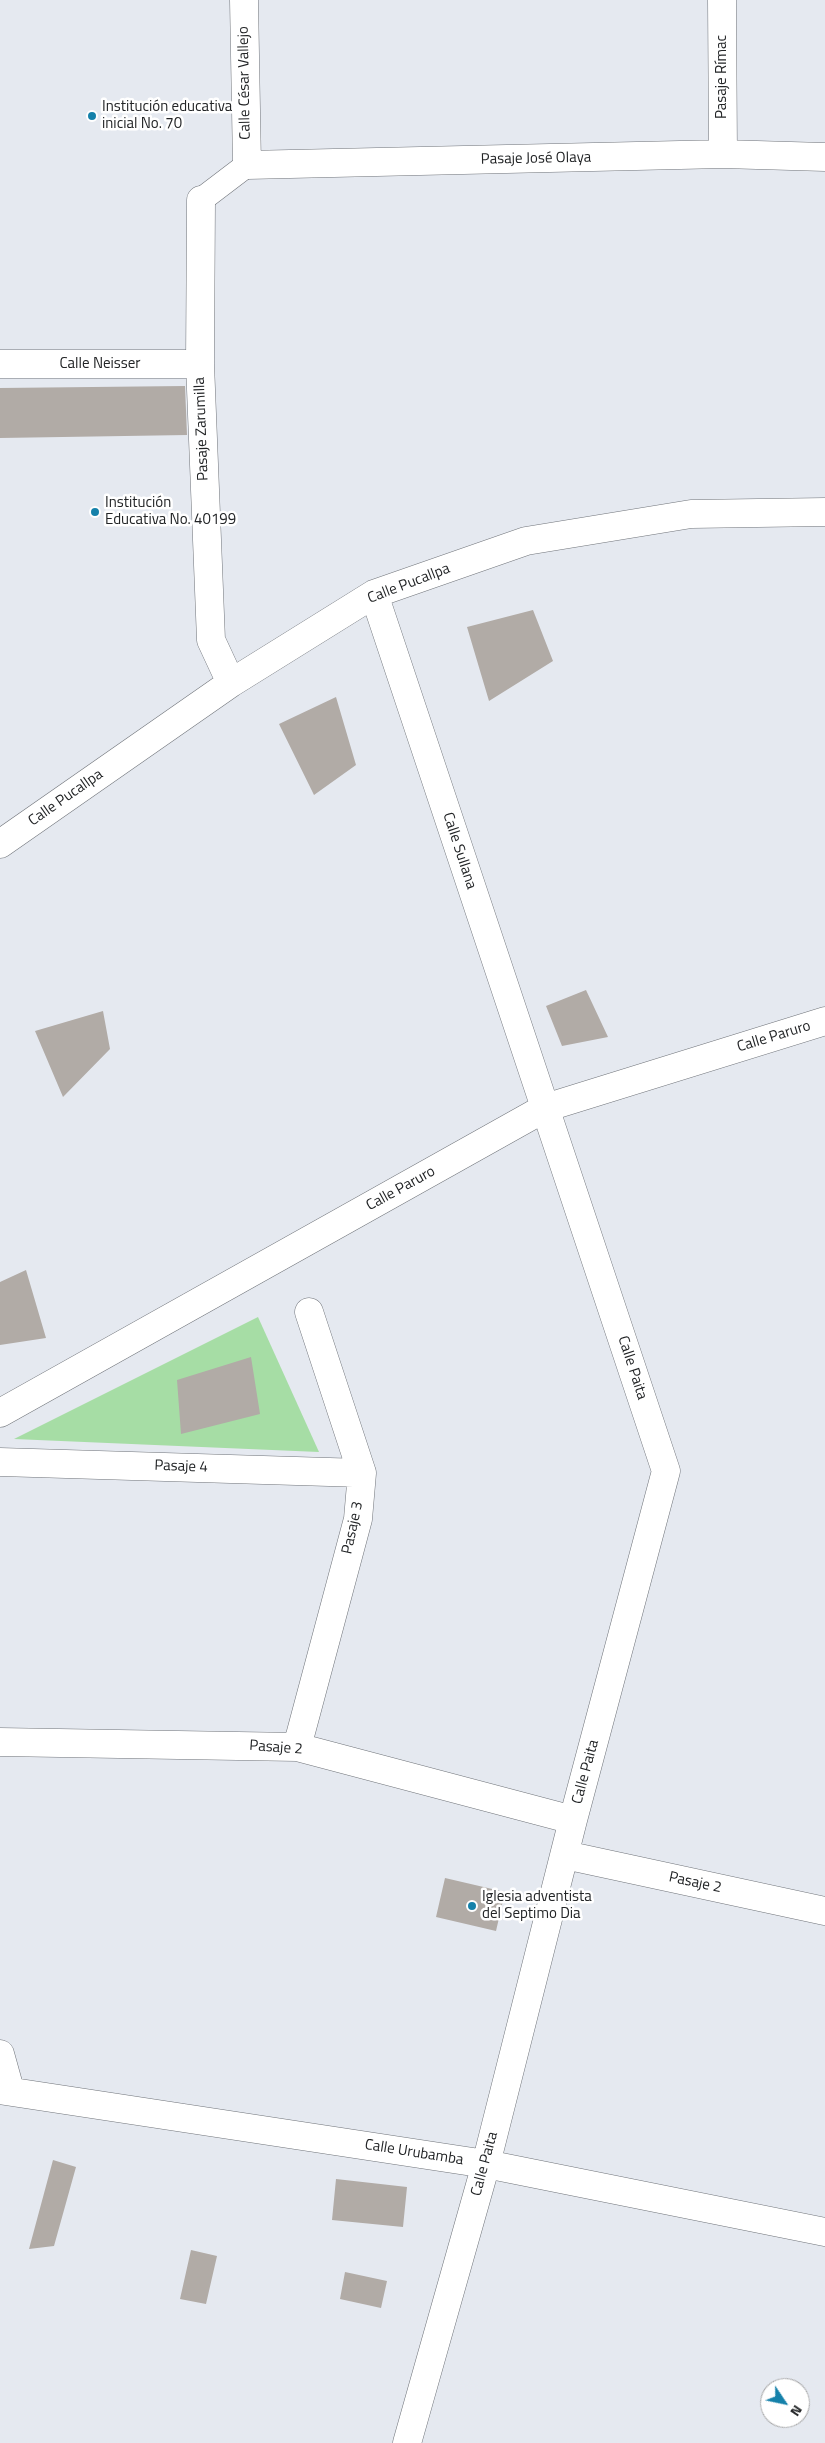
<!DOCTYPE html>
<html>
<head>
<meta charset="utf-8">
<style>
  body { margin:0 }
  #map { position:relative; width:825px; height:2443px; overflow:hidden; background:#e5e9f0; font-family:"Titillium Web",sans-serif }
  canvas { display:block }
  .north { position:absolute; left:760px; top:2378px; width:50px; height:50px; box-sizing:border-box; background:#fff; border:1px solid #a7a7a8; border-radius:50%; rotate:124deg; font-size:14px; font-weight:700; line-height:20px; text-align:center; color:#222426 }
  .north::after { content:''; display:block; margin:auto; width:18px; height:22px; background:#1581aa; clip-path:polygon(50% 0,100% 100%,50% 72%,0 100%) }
</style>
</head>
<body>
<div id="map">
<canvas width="825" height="2443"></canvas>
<div class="north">N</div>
</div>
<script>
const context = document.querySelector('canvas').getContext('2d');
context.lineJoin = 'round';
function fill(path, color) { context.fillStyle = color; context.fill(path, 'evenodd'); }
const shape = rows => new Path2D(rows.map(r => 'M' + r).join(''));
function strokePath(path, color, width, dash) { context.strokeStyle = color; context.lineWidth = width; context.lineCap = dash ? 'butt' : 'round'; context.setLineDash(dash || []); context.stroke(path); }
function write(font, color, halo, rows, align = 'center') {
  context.font = font + ' "Titillium Web",sans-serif'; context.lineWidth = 5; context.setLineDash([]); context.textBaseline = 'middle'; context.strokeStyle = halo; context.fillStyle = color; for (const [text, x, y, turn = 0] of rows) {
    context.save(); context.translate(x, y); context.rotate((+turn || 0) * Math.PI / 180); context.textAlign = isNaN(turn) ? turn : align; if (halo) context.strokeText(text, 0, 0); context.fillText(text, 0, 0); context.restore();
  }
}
fill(shape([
  [258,1317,319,1452,14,1439]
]), '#a6dda5');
fill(shape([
  [185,386,187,435,0,438,0,388],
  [533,610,553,661,489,701,467,627],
  [336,697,356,765,314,795,279,724],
  [586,990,608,1037,562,1046,546,1006],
  [103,1011,110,1049,63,1097,35,1031],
  [26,1270,46,1338,0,1345,0,1282],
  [251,1357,260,1414,181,1434,177,1380],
  [445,1878,505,1892,496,1931,436,1917],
  [53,2160,76,2167,54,2246,29,2249],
  [336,2179,407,2187,403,2227,332,2220],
  [191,2250,217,2256,206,2304,180,2299],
  [345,2272,387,2281,381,2308,340,2299]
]), '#b1aba6');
const pedestrian = shape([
  [201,200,247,165]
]);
const minor = shape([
  [244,0,247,165,723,154,825,157],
  [722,0,723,154],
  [201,200,200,364,211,640,231,683],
  [0,364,200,364],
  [374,594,666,1471,573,1820,486,2164,407,2443],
  [0,844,231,683,374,594,526,541,691,514,825,512],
  [0,1413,545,1108,825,1021],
  [0,1462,362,1473],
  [0,1742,297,1747,573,1820],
  [297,1747,358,1519,362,1473,309,1312],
  [565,1855,825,1911],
  [0,2054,10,2090],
  [0,2090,486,2164,825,2232]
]);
strokePath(pedestrian, '#70747a', 25);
strokePath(minor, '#70747a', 29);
strokePath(pedestrian, '#fff', 24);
strokePath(minor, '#fff', 28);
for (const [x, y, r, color] of [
  [92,116,5,"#1581aa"],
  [95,512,5,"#1581aa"],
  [472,1906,5,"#1581aa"]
]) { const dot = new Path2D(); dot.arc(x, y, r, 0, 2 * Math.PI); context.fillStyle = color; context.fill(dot); strokePath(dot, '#fff', 2); }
write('15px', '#222426', '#fff', [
  ["Pasaje Rímac",722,77,-90],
  ["Calle César Vallejo",245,83,-91],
  ["Pasaje José Olaya",536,159,-1],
  ["Calle Neisser",100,364],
  ["Pasaje Zarumilla",202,429,-92],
  ["Calle Pucallpa",409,584,-21],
  ["Calle Pucallpa",66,798,-35],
  ["Calle Sullana",459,851,72],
  ["Calle Paruro",774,1037,-17],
  ["Calle Paruro",401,1189,-29],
  ["Calle Paita",632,1368,72],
  ["Pasaje 4",181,1467,2],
  ["Pasaje 3",353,1528,-78],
  ["Pasaje 2",276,1748,4],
  ["Calle Paita",586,1772,-75],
  ["Pasaje 2",695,1883,12],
  ["Calle Urubamba",414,2153,9],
  ["Calle Paita",485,2164,-75]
]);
write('15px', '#222426', '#fff', [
  ["Institución educativa",102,107],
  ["inicial No. 70",102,124],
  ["Institución",105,503],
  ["Educativa No. 40199",105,520],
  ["Iglesia adventista",482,1897],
  ["del Septimo Dia",482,1914]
], 'left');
</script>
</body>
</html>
